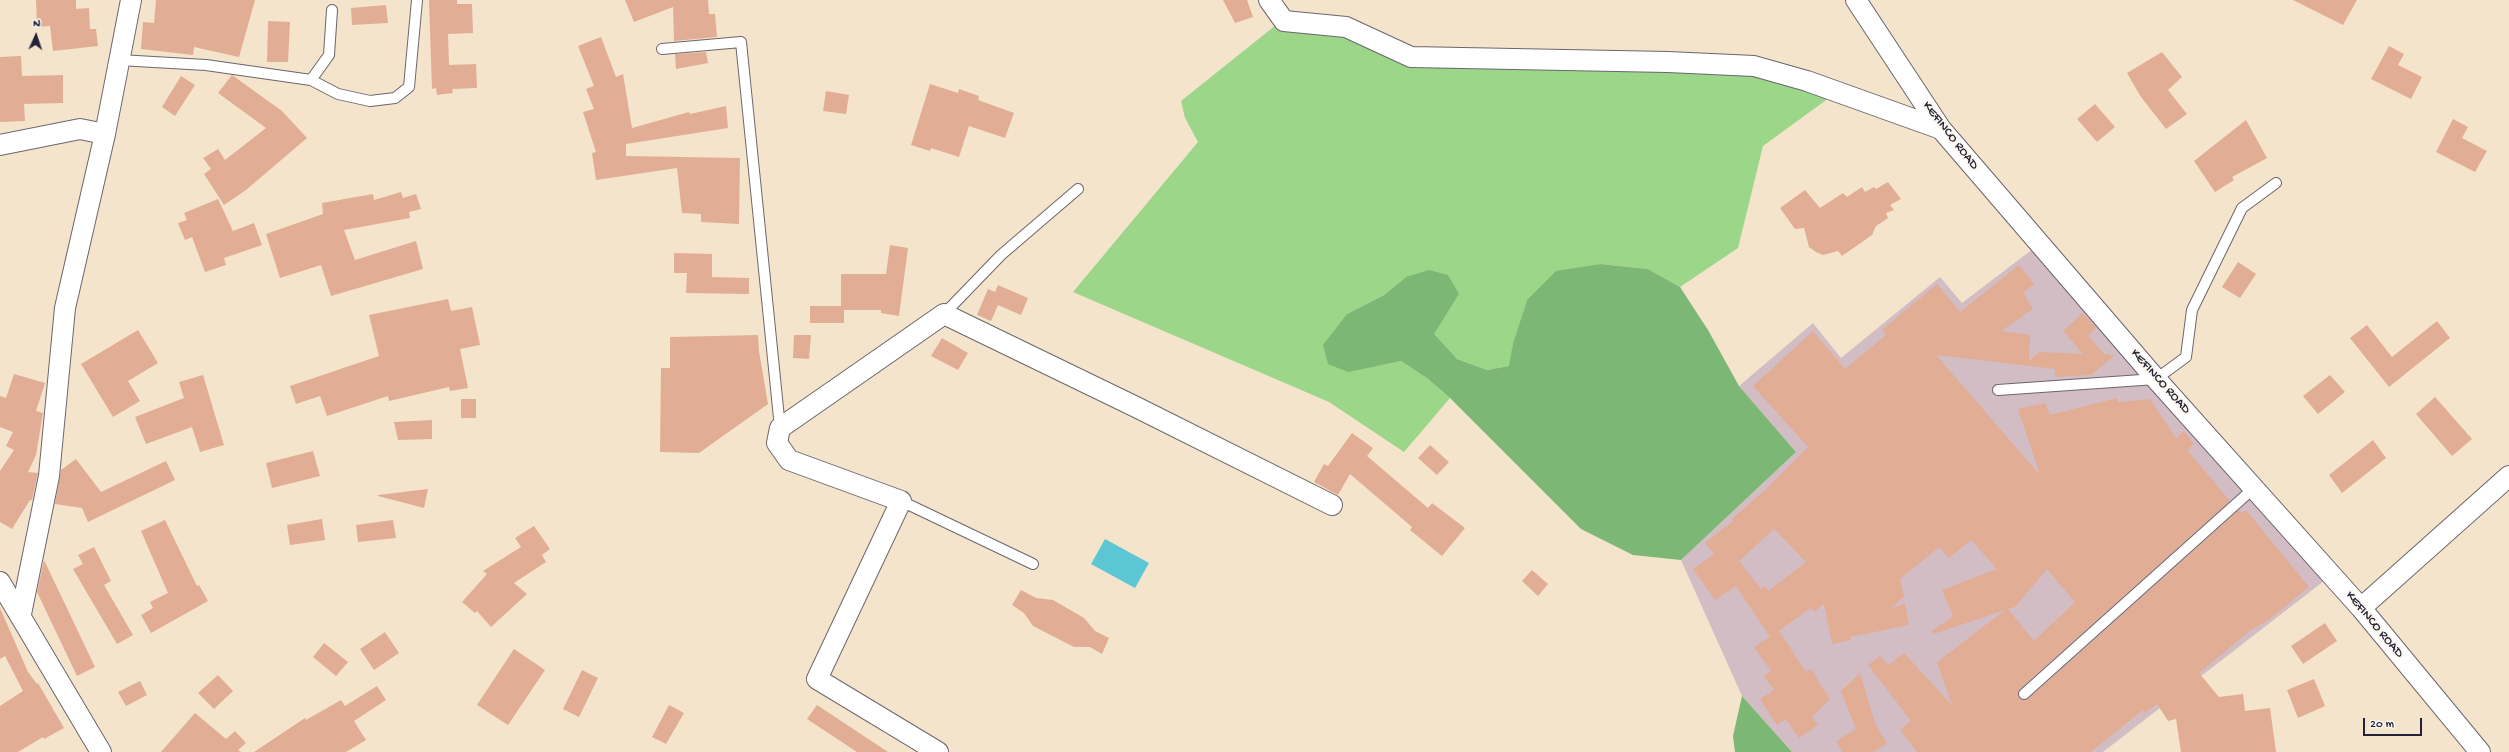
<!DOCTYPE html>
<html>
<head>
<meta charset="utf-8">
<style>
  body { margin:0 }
  #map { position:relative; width:2509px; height:752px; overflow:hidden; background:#f4e4cb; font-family:"Gochi Hand",sans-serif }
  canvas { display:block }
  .north { position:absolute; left:16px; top:16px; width:40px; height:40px; -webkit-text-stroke:3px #fbf7ec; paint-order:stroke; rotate:3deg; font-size:11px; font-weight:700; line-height:16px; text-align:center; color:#22223b }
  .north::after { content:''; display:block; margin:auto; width:14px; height:18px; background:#22223b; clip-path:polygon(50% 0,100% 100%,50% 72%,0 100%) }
  .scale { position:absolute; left:2363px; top:718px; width:59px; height:18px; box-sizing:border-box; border:2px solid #22223b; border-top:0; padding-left:5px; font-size:12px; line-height:14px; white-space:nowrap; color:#22223b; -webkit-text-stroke:3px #fbf7ec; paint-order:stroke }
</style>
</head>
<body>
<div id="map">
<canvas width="2509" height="752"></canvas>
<div class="north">N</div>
<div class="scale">20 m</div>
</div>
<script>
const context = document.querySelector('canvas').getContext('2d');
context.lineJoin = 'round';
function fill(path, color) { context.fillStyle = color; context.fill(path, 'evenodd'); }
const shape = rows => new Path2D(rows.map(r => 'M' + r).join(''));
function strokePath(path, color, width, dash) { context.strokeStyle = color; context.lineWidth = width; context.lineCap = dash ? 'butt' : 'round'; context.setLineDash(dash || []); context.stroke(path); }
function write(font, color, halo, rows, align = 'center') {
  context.font = font + ' "Gochi Hand",sans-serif'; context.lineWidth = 4; context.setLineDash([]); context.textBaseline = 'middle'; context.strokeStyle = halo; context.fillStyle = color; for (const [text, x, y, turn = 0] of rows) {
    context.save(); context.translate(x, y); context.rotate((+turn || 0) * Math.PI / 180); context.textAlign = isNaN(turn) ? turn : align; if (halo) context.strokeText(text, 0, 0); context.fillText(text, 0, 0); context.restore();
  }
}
fill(shape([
  [2042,242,2333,574,2103,752,1792,752,1742,696,1681,560,1796,452,1739,386,1813,323,1841,358,1940,277,1962,303]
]), '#d2bdc5');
fill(shape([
  [1291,13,1414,51,1751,61,1844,87,1763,146,1738,248,1680,287,1648,269,1601,264,1527,300,1513,343,1510,366,1487,370,1457,359,1433,334,1459,294,1406,277,1384,295,1347,314,1375,366,1401,361,1428,379,1450,398,1404,452,1329,402,1073,292,1198,142,1185,118,1181,101]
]), '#9bd689');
fill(shape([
  [1601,264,1648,269,1680,287,1708,330,1739,386,1796,452,1681,560,1633,555,1581,529,1450,398,1428,379,1401,361,1348,372,1328,364,1323,345,1347,314,1384,295,1406,277,1429,270,1448,275,1459,294,1434,334,1457,359,1487,370,1509,366,1513,343,1527,300,1556,271],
  [1742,696,1792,752,1735,752,1733,736]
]), '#7cb775');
fill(shape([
  [1105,539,1149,563,1135,588,1091,564]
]), '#5bc7d5');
fill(shape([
  [36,0,76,0,76,9,89,8,90,29,96,29,98,46,53,51,50,26,37,27],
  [156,0,255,0,239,57,194,47,193,55,141,49,143,22,154,23],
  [429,0,457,0,457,4,472,4,473,33,448,34,449,65,476,64,477,88,452,89,453,93,437,95,436,88,432,89],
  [625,0,708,0,709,14,715,14,717,37,674,41,673,7,634,22],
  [1223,0,1247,0,1253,17,1235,23],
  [2293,0,2357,0,2343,25],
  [386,5,388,23,352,25,351,8],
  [268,21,290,22,288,62,267,62],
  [601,37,616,77,623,74,632,128,689,112,690,114,726,106,728,128,626,144,626,156,740,158,739,224,701,222,701,214,682,213,677,168,596,180,592,153,596,152,583,112,594,109,586,89,594,86,578,46],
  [2389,46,2404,54,2398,65,2422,77,2411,99,2371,79],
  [706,52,708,63,676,69,675,54],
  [2162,52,2182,77,2168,90,2187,114,2166,129,2141,97,2127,73],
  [21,56,22,76,63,75,63,103,24,104,25,121,0,122,0,57],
  [232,75,282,111,307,138,246,190,224,205,204,174,211,169,203,158,218,149,225,160,266,128,218,93],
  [181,76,195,85,175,116,162,107],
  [930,84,958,93,959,89,979,96,978,100,1014,113,1005,138,969,126,959,157,931,148,930,151,911,145],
  [826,91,849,95,846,114,823,111],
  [2095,104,2115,127,2097,142,2077,119],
  [2453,119,2468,127,2462,138,2487,151,2475,172,2436,152],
  [2246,120,2267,158,2232,177,2234,180,2215,192,2194,161],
  [1888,182,1901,199,1890,205,1894,210,1886,213,1888,218,1876,226,1872,235,1842,256,1838,251,1823,255,1816,252,1809,247,1804,228,1795,229,1780,208,1805,190,1820,208,1843,193,1847,197,1862,187,1865,192,1874,187,1876,189],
  [401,192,403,198,416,194,421,209,409,212,410,218,344,230,355,260,416,241,423,269,331,296,321,265,280,278,266,234,323,214,322,203,373,194,374,200],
  [218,199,233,231,254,223,262,245,224,258,226,265,205,272,192,237,185,240,178,223,187,220,184,213],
  [890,245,908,248,899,316,881,313,881,310,844,310,844,323,810,323,810,306,841,306,841,274,886,274],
  [674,253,712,254,712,277,749,278,749,294,686,293,687,273,674,273],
  [2238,262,2256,274,2240,298,2222,287],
  [2019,265,2034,284,2023,293,2033,309,2001,331,2030,335,2029,361,2039,352,2083,354,2063,331,2083,313,2096,327,2088,336,2104,354,2115,355,2091,375,2055,377,2055,369,1936,355,2040,475,2018,409,2045,403,2050,415,2117,398,2118,402,2150,399,2176,438,2184,431,2194,444,2187,450,2230,501,2020,689,2019,698,2022,700,2028,699,2239,510,2241,513,2246,510,2309,587,2270,619,2251,630,2199,673,2219,697,2243,694,2245,711,2270,708,2276,752,2181,752,2176,719,2168,721,2157,704,2145,713,2143,710,2091,752,1917,752,1900,730,1911,721,1868,665,1880,656,1888,665,1904,653,1952,705,1937,662,2005,610,1934,634,1932,631,1953,616,1942,590,1997,569,1971,540,1949,558,1939,547,1900,579,1904,597,1890,609,1905,603,1909,625,1850,637,1851,640,1832,644,1824,604,1814,612,1811,608,1770,637,1736,586,1715,600,1693,569,1714,554,1705,543,1733,521,1732,519,1767,488,1808,447,1753,386,1813,331,1845,369,1886,335,1882,330,1937,284,1960,312],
  [1774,529,1806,562,1768,591,1765,586,1761,589,1739,561],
  [2047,569,2075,602,2034,641,2008,609,2015,607],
  [998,285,1028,298,1021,315,998,305,991,321,977,315,988,289,995,292],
  [448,299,451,311,472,307,480,345,460,349,468,388,450,391,449,387,389,401,388,396,327,416,320,396,296,404,290,386,379,356,369,315],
  [2437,321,2450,338,2389,387,2350,338,2367,325,2392,357],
  [138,330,158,363,128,381,140,401,113,417,81,364],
  [758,335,759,351,768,404,699,453,660,452,661,368,670,368,670,337],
  [794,335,811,335,809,359,793,358],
  [942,338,968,353,958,370,931,356],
  [14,374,45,383,36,411,43,413,36,455,28,472,38,473,32,500,30,500,12,529,0,522,0,471,14,450,6,446,13,432,0,427,0,396,6,398],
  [203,375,224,445,200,452,192,427,146,444,135,417,184,398,179,382],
  [2330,375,2345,392,2318,414,2303,396],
  [2435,397,2472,439,2452,456,2416,414],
  [461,399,476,399,476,418,461,418],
  [432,420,432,439,398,440,394,422],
  [1352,433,1373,448,1367,456,1428,508,1432,503,1465,528,1442,556,1410,530,1412,527,1350,474,1338,495,1314,482,1324,464,1328,466],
  [2373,440,2386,458,2342,493,2329,475],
  [1430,445,1449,462,1437,475,1418,458],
  [313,451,320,476,272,488,266,463],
  [76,459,101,492,166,461,175,480,88,522,82,508,55,504,61,470],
  [428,489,424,508,378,496,378,495],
  [322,519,325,540,290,545,287,525],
  [165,520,197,586,199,585,208,601,151,633,141,615,153,608,150,602,168,593,141,531],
  [393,520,396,538,358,542,356,525],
  [534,526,550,549,542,555,546,562,514,583,527,594,491,627,477,611,475,613,462,602,487,574,483,571,521,547,515,538],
  [94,547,111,581,104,585,133,635,117,644,73,569,83,564,78,555],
  [44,560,95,667,77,676,37,592],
  [1532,570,1548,584,1538,596,1522,581],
  [1021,590,1036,598,1053,600,1084,618,1095,631,1109,638,1102,654,1090,647,1074,647,1033,626,1024,613,1012,605],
  [0,608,28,672,37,684,38,683,64,728,44,739,43,737,18,752,0,752,0,706,23,691,5,656,0,659],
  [2325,623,2337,641,2303,664,2291,646],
  [1779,631,1806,672,1811,669,1830,699,1812,717,1818,725,1799,738,1786,719,1777,725,1760,699,1774,690,1764,676,1771,671,1754,647],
  [385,632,399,653,374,670,360,649],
  [324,643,348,662,336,676,313,657],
  [514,649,545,670,508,725,477,705],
  [582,670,598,678,579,717,563,709],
  [1860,673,1875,723,1887,744,1873,752,1843,752,1836,741,1856,729,1841,691],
  [218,675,233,691,214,709,198,693],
  [2314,679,2325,706,2298,718,2287,690],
  [140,681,147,695,126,706,118,692],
  [377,686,386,700,354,721,366,740,346,752,254,752,305,718,306,720,341,700,345,706],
  [669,705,684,713,666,744,652,737],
  [817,705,888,752,857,752,807,719],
  [195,713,226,739,235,731,246,743,238,750,241,752,161,752]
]), '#e2ad95');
const service = shape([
  [662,49,741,42,780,428],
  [119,60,206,65,311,80,338,94,370,101,395,98,409,87,417,0],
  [311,80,329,55,332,10],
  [944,314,1001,255,1078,189],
  [1998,390,2156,379,2186,357,2192,310,2242,208,2276,183],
  [901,501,1033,564],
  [2024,694,2255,487]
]);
const minor = shape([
  [1269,0,1284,21,1346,27,1411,57,1668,62,1754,66,1807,81,1941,129],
  [1856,0,1941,129,2156,379,2361,608,2480,752],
  [0,145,80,129,105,134],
  [0,582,101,752],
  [2361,608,2509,476],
  [21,614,49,476,65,308,105,134,131,0],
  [938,752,817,679,901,501,789,460,777,443,780,428,944,314,1136,407,1332,505]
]);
strokePath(service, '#6c666d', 12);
strokePath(minor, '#6c666d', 22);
strokePath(service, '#fff', 10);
strokePath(minor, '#fff', 20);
write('13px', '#22223b', '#fbf7ec', [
  ["KEFINCO ROAD",1950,136,52],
  ["KEFINCO ROAD",2160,382,48],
  ["KEFINCO ROAD",2374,625,50]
]);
</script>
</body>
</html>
